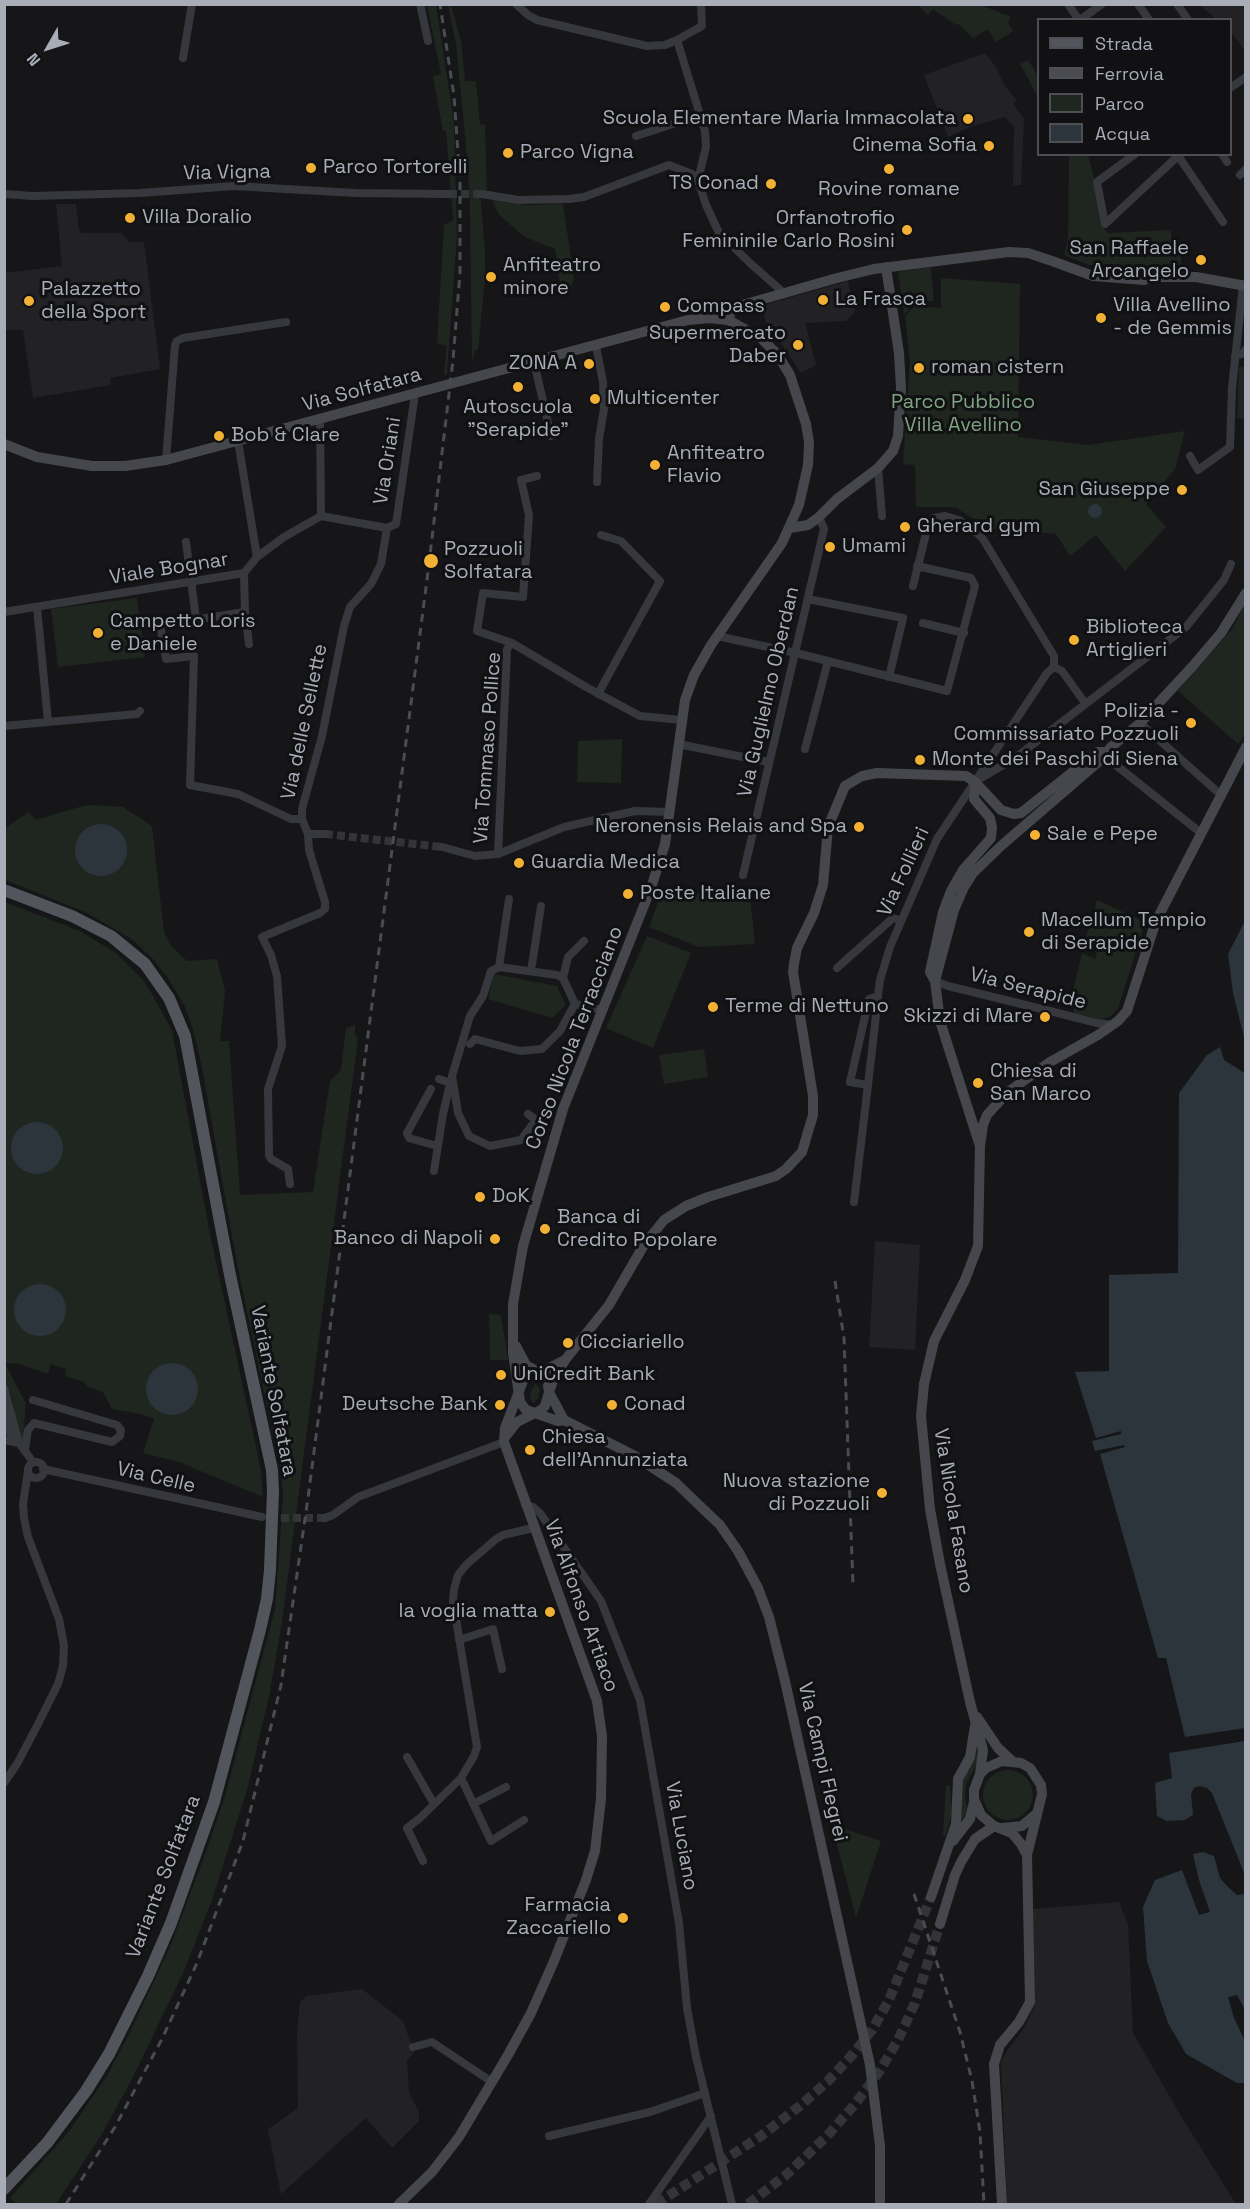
<!DOCTYPE html>
<html>
<head>
<meta charset="utf-8">
<style>
  body { margin:0 }
  #map { position:relative; width:1250px; height:2209px; overflow:hidden; background:#161618; font-family:"Space Grotesk",sans-serif }
  canvas { display:block }
  .frame { position:absolute; inset:0; border:6px solid #a8adb8; pointer-events:none }
  .legend { position:absolute; left:1037px; top:18px; width:195px; height:138px; box-sizing:border-box; background:#111113; border:2px solid #4d4f55; margin:0; padding:8px 10px; list-style:none; font-size:18px; color:#a8adb8 }
  .legend li { display:flex; align-items:center; gap:12px; height:30px }
  .legend b { width:30px; border:2px solid #4d4f55 }
  .north { position:absolute; left:18px; top:18px; width:60px; height:60px; -webkit-text-stroke:4px #111113; paint-order:stroke; rotate:231deg; font-size:16px; font-weight:700; line-height:24px; text-align:center; color:#a8adb8 }
  .north::after { content:''; display:block; margin:auto; width:21px; height:27px; background:#a8adb8; clip-path:polygon(50% 0,100% 100%,50% 72%,0 100%) }
</style>
</head>
<body>
<div id="map">
<canvas width="1250" height="2209"></canvas>
<div class="frame"></div>
<ul class="legend">
<li><b style="height:8px;background:#53555c"></b>Strada</li>
<li><b style="height:8px;background:#4a4c52"></b>Ferrovia</li>
<li><b style="height:16px;background:#1e261f"></b>Parco</li>
<li><b style="height:16px;background:#2c353c"></b>Acqua</li>
</ul>
<div class="north">N</div>
</div>
<script>
const context = document.querySelector('canvas').getContext('2d');
context.lineJoin = 'round';
function fill(path, color) { context.fillStyle = color; context.fill(path, 'evenodd'); }
const shape = rows => new Path2D(rows.map(r => 'M' + r).join(''));
function strokePath(path, color, width, dash) { context.strokeStyle = color; context.lineWidth = width; context.lineCap = dash ? 'butt' : 'round'; context.setLineDash(dash || []); context.stroke(path); }
function write(font, color, halo, rows, align = 'center') {
  context.font = font + ' "Space Grotesk",sans-serif'; context.lineWidth = 6; context.setLineDash([]); context.textBaseline = 'middle'; context.strokeStyle = halo; context.fillStyle = color; for (const [text, x, y, turn = 0] of rows) {
    context.save(); context.translate(x, y); context.rotate((+turn || 0) * Math.PI / 180); context.textAlign = isNaN(turn) ? turn : align; if (halo) context.strokeText(text, 0, 0); context.fillText(text, 0, 0); context.restore();
  }
}
fill(shape([
  [1200,5,1245,5,1245,51,1231,32,1230,20,1216,19],
  [985,53,996,67,1005,86,1017,101,1013,104,1024,118,1021,185,1013,185,1014,126,1005,117,970,127,948,137,924,75],
  [56,204,76,204,79,230,82,233,122,233,129,242,144,242,160,369,110,378,111,385,33,398,23,330,5,330,5,273,62,266],
  [848,281,855,312,846,321,805,323,816,365,801,373,780,342,769,330,761,306],
  [1239,366,1245,367,1245,420,1237,418],
  [875,1241,920,1245,915,1350,869,1347],
  [1119,1902,1128,1924,1133,2033,1181,2116,1236,2204,1007,2204,1001,2062,1008,2049,1023,2030,1035,2005,1033,1909],
  [362,1989,403,2021,414,2052,407,2061,409,2093,419,2112,419,2121,392,2148,366,2118,281,2194,268,2129,298,2108,297,2032,300,2002,307,1996]
]), '#222225');
fill(shape([
  [427,5,436,5,454,122,457,236,447,374,444,374,447,346,437,343,444,225,453,220,446,131,443,131,433,76,441,74],
  [448,5,451,5,461,41,465,81,476,81,480,124,485,125,487,190,480,190,485,251,485,278,478,350,475,350,472,363,470,211,467,156,456,44],
  [918,5,981,5,1011,17,1008,23,1013,31,996,42,988,29,973,38,959,24,956,25,933,9,928,15],
  [1028,60,1038,76,1038,97,1020,64],
  [1069,155,1088,155,1095,182,1101,226,1108,233,1171,230,1173,252,1181,253,1181,268,1089,265,1064,255,1068,240],
  [492,200,525,205,563,204,574,278,568,296,561,292,555,249,525,237,499,215],
  [931,267,934,301,915,303,904,314,898,272],
  [941,278,1020,284,1018,437,1088,445,1185,431,1175,469,1146,504,1166,527,1125,571,1096,535,1070,556,1056,534,988,528,955,507,916,507,915,465,903,464,910,361,905,316,915,306,941,308],
  [137,598,145,657,58,667,51,609],
  [1244,605,1246,733,1238,744,1178,691,1233,628],
  [622,739,621,783,577,782,578,741],
  [93,805,123,807,152,826,164,932,172,947,187,961,217,959,225,991,220,1041,229,1041,240,1195,313,1192,330,1081,341,1070,346,1028,355,1025,355,1035,358,1039,282,1622,269,1697,247,1790,212,1900,184,1971,132,2079,102,2134,56,2204,17,2204,10,2198,70,2130,108,2074,129,2034,170,1947,207,1849,225,1796,275,1609,283,1496,281,1472,237,1264,202,1068,193,1029,185,1007,168,978,152,958,133,940,85,912,5,880,5,828,29,812,35,820,83,806],
  [749,887,755,944,699,947,649,927,659,899],
  [1097,900,1145,922,1118,1009,1111,1016,1100,1020,1074,1014,1074,1008,1053,1001,1056,990,1072,994,1082,953,1095,959,1099,945,1084,944],
  [5,902,80,931,116,953,145,982,172,1030,210,1234,261,1470,263,1497,179,1462,143,1453,154,1419,141,1414,112,1409,103,1392,88,1387,84,1382,65,1376,66,1369,51,1364,48,1374,20,1364,5,1363,25,1402,25,1414,23,1441,20,1442,11,1395,5,1383],
  [647,936,691,953,653,1048,606,1028],
  [494,974,557,986,566,1005,552,1018,488,999],
  [704,1049,708,1077,664,1084,659,1055],
  [489,1314,501,1315,508,1360,490,1360],
  [535,1383,540,1389,538,1398,534,1403,531,1401,530,1394],
  [977,1745,978,1763,966,1784,965,1796,967,1809,966,1817,961,1823,962,1782,974,1759],
  '983 1795a25 25 0 1 1 50 0a25 25 0 1 1-50 0Z',
  [946,1785,950,1786,952,1812,946,1836,943,1835],
  [832,1825,881,1841,856,1918]
]), '#1e261f');
fill(shape([
  '1088 511a7 7 0 1 1 14 0a7 7 0 1 1-14 0Z',
  '75 850a26 26 0 1 1 52 0a26 26 0 1 1-52 0Z',
  [1245,921,1246,1041,1245,1041,1233,993,1228,954],
  [1220,1047,1224,1060,1246,1074,1245,1728,1185,1737,1166,1658,1158,1658,1100,1454,1125,1447,1124,1445,1095,1451,1092,1441,1121,1434,1121,1431,1096,1438,1075,1372,1109,1371,1109,1275,1178,1273,1179,1093,1207,1055],
  '11 1148a26 26 0 1 1 52 0a26 26 0 1 1-52 0Z',
  '14 1310a26 26 0 1 1 52 0a26 26 0 1 1-52 0Z',
  '146 1389a26 26 0 1 1 52 0a26 26 0 1 1-52 0Z',
  [1245,1741,1246,1741,1245,1875,1212,1793,1207,1788,1200,1786,1194,1788,1191,1794,1193,1815,1185,1820,1167,1821,1157,1816,1155,1783,1172,1778,1169,1753],
  [1203,1852,1214,1856,1220,1878,1228,1887,1237,1895,1245,1894,1245,2010,1237,1995,1228,1997,1234,2018,1245,2041,1245,2083,1237,2083,1186,2054,1168,2023,1147,1961,1143,1907,1155,1880,1182,1870,1199,1915,1210,1912,1199,1880,1193,1854]
]), '#2c353c');
strokePath(shape([
  [449,194,482,194],
  [325,834,442,847],
  [269,1518,325,1518]
]), '#333438', 8, [8, 4]);
strokePath(shape([
  [656,2204,761,2136,801,2105,827,2082,853,2054,872,2030,889,2000,931,1897],
  [748,2204,786,2175,827,2136,855,2104,879,2072,898,2040,915,2003,940,1924]
]), '#333438', 10, [10, 5]);
strokePath(shape([
  [420,4,428,41],
  [516,4,528,15,537,20,647,46,665,45,677,40,705,131,706,147,698,180,706,205,719,233,751,264,784,293],
  [1068,4,1079,20],
  [1138,4,1149,20],
  [1177,4,1188,20],
  [1080,20,1102,4],
  [677,40,702,26,701,4],
  [183,58,192,4],
  [1230,88,1246,77],
  [636,136,701,115],
  [1135,154,1097,182,1105,224,1178,156],
  [1177,154,1223,222],
  [1222,154,1227,162],
  [1240,175,1246,169],
  [4,194,33,196,140,193,234,186,355,193,449,194],
  [482,194,518,200,569,199,584,197,669,165,692,174,698,180],
  [596,346,603,382,604,409,599,439,597,482],
  [1235,356,1242,354,1246,349],
  [534,362,551,436],
  [320,419,321,516],
  [238,441,257,557],
  [1190,456,1198,470,1230,447,1232,388,1243,285],
  [166,460,175,345,177,341,183,338,286,322],
  [878,468,882,516],
  [537,476,521,480,529,515,523,597,483,593,477,631,512,643,586,687,640,716,681,720],
  [387,528,396,524,415,394],
  [186,542,196,619],
  [244,573,245,612,160,625,166,659,194,656,190,785,238,794,291,819,302,819],
  [913,586,929,521,934,518,945,516,959,520,976,532,983,539,1054,656,1054,667],
  [808,599,903,618,889,677],
  [37,607,48,722],
  [4,612,244,573,257,557,284,537,321,516,387,528],
  [245,612,249,644],
  [923,623,964,633],
  [717,636,796,653,947,691,975,586,971,578,917,566],
  [1054,667,1062,671,1085,703],
  [598,694,660,581,621,541,601,535],
  [1140,723,1220,794],
  [4,726,137,714,140,711],
  [678,744,768,762],
  [805,749,828,661],
  [1106,752,1112,762,1201,833],
  [976,781,1015,758,1186,627,1224,580,1231,564],
  [308,834,325,834],
  [442,847,475,856,498,854,564,827,635,811,670,812],
  [498,854,507,649,512,643],
  [743,875,824,529,819,517],
  [499,967,509,899],
  [837,968,893,918,901,921],
  [531,971,541,906],
  [563,978,568,957,584,941],
  [935,981,948,986,1054,1012,1096,1023,1113,1025],
  [878,996,869,999,850,1082,868,1085,874,1033,878,996,880,980,890,947,937,839,1047,673,1054,667],
  [470,1044,475,1039,520,1051,542,1049,560,1031,575,1004,602,1010],
  [439,1079,450,1083],
  [431,1089,407,1133,409,1138,437,1146],
  [528,1114,536,1120,521,1140,490,1146,469,1136,458,1113,452,1076,470,1016,483,996,491,971,499,967,557,975,563,978,575,1004],
  [434,1171,443,1114,451,1080],
  [290,1184,288,1169,271,1159,269,1155,268,1089,282,1046,277,976,271,955,262,937,320,913,325,909,325,902,309,850,308,834,302,819,302,809,322,736,344,626,350,607,371,584,381,564,387,528],
  [854,1202,868,1085],
  [4,1388,19,1443],
  [4,1412,13,1442],
  [4,1440,19,1443,33,1462],
  [25,1449,28,1430,34,1423,112,1442,120,1436,121,1430,117,1425,33,1400],
  '28 1470a8 8 0 1 1 16 0a8 8 0 1 1-16 0Z',
  [43,1469,262,1517],
  [525,1504,533,1507,540,1513,601,1601,640,1700,679,1923,687,2008,696,2057,732,2204],
  [325,1518,333,1515,358,1497,504,1442],
  [459,1640,493,1629,502,1669],
  [407,1757,434,1804],
  [461,1778,491,1841,524,1820],
  [4,1783,17,1764,37,1726,58,1684,63,1666,64,1646,59,1619,28,1537,24,1518,23,1504,28,1471],
  [473,1804,506,1787],
  [423,1861,407,1828,420,1818,461,1778,474,1756,477,1747,453,1601,454,1589,458,1575,467,1564,496,1539,503,1535,533,1528],
  [413,2047,432,2042,492,2082],
  [549,2136,650,2112,705,2093],
  [649,2204,711,2116]
]), '#37383d', 8);
strokePath(shape([
  [728,320,731,312,739,306,837,278,874,269,1009,252,1028,253,1052,261,1093,276,1144,280,1154,277,1196,277,1246,286],
  [4,444,37,457,92,466,125,466,166,460,688,320,709,318,728,320,761,338,777,354,790,375,806,424,809,442,808,465,799,505,782,543,711,645,694,675,685,700,665,844,651,888,563,1109,523,1246,513,1304,513,1353,520,1402,526,1410,558,1421,564,1420,635,1456,676,1483,720,1525,738,1551,758,1588,769,1617,785,1681,870,2065,880,2146,880,2204],
  [790,528,808,525,819,517,837,499,878,468,893,451,898,436,901,388,899,353,886,267],
  [975,782,974,799,990,818,992,828,991,838,963,870,951,891,943,912,930,972,935,981,940,1021,979,1143],
  [935,981,954,910,964,887,973,873,1002,845,1103,758,1110,748,1140,723,1192,667,1221,633,1246,593],
  [516,1346,526,1365,540,1373],
  [549,1392,553,1381,565,1360,609,1305,644,1245,664,1220,686,1206,708,1197,776,1176,786,1169,802,1152,813,1115,813,1096,793,972,794,964,797,948,814,913,823,885,828,827,845,786,862,776,877,773,966,776,975,782,1001,810,1014,814,1021,813,1098,752,1106,752],
  [549,1392,564,1420],
  [506,1436,517,1422,541,1410,545,1406,549,1392,548,1386],
  [977,1717,998,1748,1012,1761],
  [980,1774,983,1750,970,1702,940,1564,930,1509,921,1416,924,1384,934,1341,965,1280,978,1246,980,1146,983,1125,987,1115,1008,1092,1050,1062,1098,1035,1118,1021,1127,1011,1156,921,1246,747],
  [1003,1828,1022,1826,1036,1814],
  [953,1841,970,1819,974,1802],
  [931,1897,956,1824,958,1779,970,1757,975,1726],
  [940,1924,955,1875,961,1862,975,1839,994,1826],
  [399,2204,432,2172,459,2137,508,2055,531,2013,554,1961,586,1880,595,1851,601,1799,602,1736,597,1701,504,1442,505,1428,523,1381,531,1373,544,1371,565,1360],
  [1002,2204,994,2064,1000,2045,1019,2022,1030,2002,1027,1855,1042,1794,1041,1785,1030,1768,1021,1763,1002,1761,986,1768,980,1774,974,1790,974,1799,981,1815,994,1826,1012,1833,1021,1844,1027,1855]
]), '#45474d', 10);
strokePath(shape([
  [4,890,72,916,111,936,145,964,169,998,185,1036,230,1275,272,1470,273,1491],
  [4,2189,47,2143,86,2091,109,2054,148,1976,171,1923,214,1802,260,1630,267,1599,270,1570]
]), '#53555c', 12);
strokePath(shape([
  [835,1281,844,1338,853,1586],
  [914,1894,960,2032,972,2081,980,2132,984,2204],
  [66,2204,115,2127,162,2039,197,1963,243,1841,281,1685,308,1498,428,572,453,360,460,273,460,181,454,96,440,4]
]), '#4a4c52', 3, [8, 6]);
strokePath(shape([
  [270,1570,273,1491]
]), '#53555c', 12);
for (const [x, y, r, color] of [
  [968,119,6,"#f2b134"],
  [989,146,6,"#f2b134"],
  [508,153,6,"#f2b134"],
  [311,168,6,"#f2b134"],
  [889,169,6,"#f2b134"],
  [771,184,6,"#f2b134"],
  [130,218,6,"#f2b134"],
  [907,230,6,"#f2b134"],
  [1201,260,6,"#f2b134"],
  [491,277,6,"#f2b134"],
  [823,300,6,"#f2b134"],
  [29,301,6,"#f2b134"],
  [665,307,6,"#f2b134"],
  [1101,318,6,"#f2b134"],
  [798,345,6,"#f2b134"],
  [589,364,6,"#f2b134"],
  [919,368,6,"#f2b134"],
  [518,387,6,"#f2b134"],
  [595,399,6,"#f2b134"],
  [219,436,6,"#f2b134"],
  [655,465,6,"#f2b134"],
  [1182,490,6,"#f2b134"],
  [905,527,6,"#f2b134"],
  [830,547,6,"#f2b134"],
  [431,561,8,"#f2b134"],
  [98,633,6,"#f2b134"],
  [1074,640,6,"#f2b134"],
  [1191,723,6,"#f2b134"],
  [920,760,6,"#f2b134"],
  [859,827,6,"#f2b134"],
  [1035,835,6,"#f2b134"],
  [519,863,6,"#f2b134"],
  [628,894,6,"#f2b134"],
  [1029,932,6,"#f2b134"],
  [713,1007,6,"#f2b134"],
  [1045,1017,6,"#f2b134"],
  [978,1083,6,"#f2b134"],
  [480,1197,6,"#f2b134"],
  [545,1229,6,"#f2b134"],
  [495,1239,6,"#f2b134"],
  [568,1343,6,"#f2b134"],
  [501,1375,6,"#f2b134"],
  [500,1405,6,"#f2b134"],
  [612,1405,6,"#f2b134"],
  [530,1450,6,"#f2b134"],
  [882,1493,6,"#f2b134"],
  [550,1612,6,"#f2b134"],
  [623,1918,6,"#f2b134"]
]) { const dot = new Path2D(); dot.arc(x, y, r, 0, 2 * Math.PI); context.fillStyle = color; context.fill(dot); strokePath(dot, '#111113', 2); }
write('20px', '#a8adb8', '#111113', [
  ["Scuola Elementare Maria Immacolata",956,119,"right"],
  ["Cinema Sofia",977,146,"right"],
  ["Parco Vigna",520,153],
  ["Parco Tortorelli",323,168],
  ["TS Conad",759,184,"right"],
  ["Rovine romane",889,190,"center"],
  ["Villa Doralio",142,218],
  ["Orfanotrofio",895,219,"right"],
  ["Femininile Carlo Rosini",895,242,"right"],
  ["San Raffaele",1189,249,"right"],
  ["Arcangelo",1189,272,"right"],
  ["Anfiteatro",503,266],
  ["minore",503,289],
  ["Palazzetto",41,290],
  ["della Sport",41,313],
  ["La Frasca",835,300],
  ["Villa Avellino",1113,306],
  ["- de Gemmis",1113,329],
  ["Compass",677,307],
  ["Supermercato",786,334,"right"],
  ["Daber",786,357,"right"],
  ["ZONA A",577,364,"right"],
  ["roman cistern",931,368],
  ["Multicenter",607,399],
  ["Autoscuola",518,408,"center"],
  ["\"Serapide\"",518,431,"center"],
  ["Bob & Clare",231,436],
  ["Anfiteatro",667,454],
  ["Flavio",667,477],
  ["San Giuseppe",1170,490,"right"],
  ["Gherard gym",917,527],
  ["Umami",842,547],
  ["Pozzuoli",444,550],
  ["Solfatara",444,573],
  ["Campetto Loris",110,622],
  ["e Daniele",110,645],
  ["Biblioteca",1086,628],
  ["Artiglieri",1086,651],
  ["Polizia -",1179,712,"right"],
  ["Commissariato Pozzuoli",1179,735,"right"],
  ["Monte dei Paschi di Siena",932,760],
  ["Neronensis Relais and Spa",847,827,"right"],
  ["Sale e Pepe",1047,835],
  ["Guardia Medica",531,863],
  ["Poste Italiane",640,894],
  ["Macellum Tempio",1041,921],
  ["di Serapide",1041,944],
  ["Terme di Nettuno",725,1007],
  ["Skizzi di Mare",1033,1017,"right"],
  ["Chiesa di",990,1072],
  ["San Marco",990,1095],
  ["DoK",492,1197],
  ["Banca di",557,1218],
  ["Credito Popolare",557,1241],
  ["Banco di Napoli",483,1239,"right"],
  ["Cicciariello",580,1343],
  ["UniCredit Bank",513,1375],
  ["Deutsche Bank",488,1405,"right"],
  ["Conad",624,1405],
  ["Chiesa",542,1438],
  ["dell'Annunziata",542,1461],
  ["Nuova stazione",870,1482,"right"],
  ["di Pozzuoli",870,1505,"right"],
  ["la voglia matta",538,1612,"right"],
  ["Farmacia",611,1906,"right"],
  ["Zaccariello",611,1929,"right"]
], 'left');
write('20px', '#a8adb8', '#111113', [
  ["Via Vigna",227,173,-1],
  ["Via Solfatara",362,390,-15],
  ["Via Oriani",388,461,-81],
  ["Viale Bognar",169,569,-9],
  ["Via Guglielmo Oberdan",769,692,-77],
  ["Via delle Sellette",305,722,-78],
  ["Via Tommaso Pollice",488,748,-86],
  ["Via Follieri",904,872,-65],
  ["Via Serapide",1028,989,14],
  ["Corso Nicola Terracciano",575,1038,-69],
  ["Variante Solfatara",273,1391,79],
  ["Via Celle",156,1478,13],
  ["Via Nicola Fasano",953,1511,81],
  ["Via Alfonso Artiaco",581,1606,70],
  ["Via Campi Flegrei",822,1762,77],
  ["Via Luciano",681,1836,80],
  ["Variante Solfatara",164,1877,-69]
]);
write('20px', '#7fa381', '#111113', [
  ["Parco Pubblico",963,403],
  ["Villa Avellino",963,426]
]);
</script>
</body>
</html>
